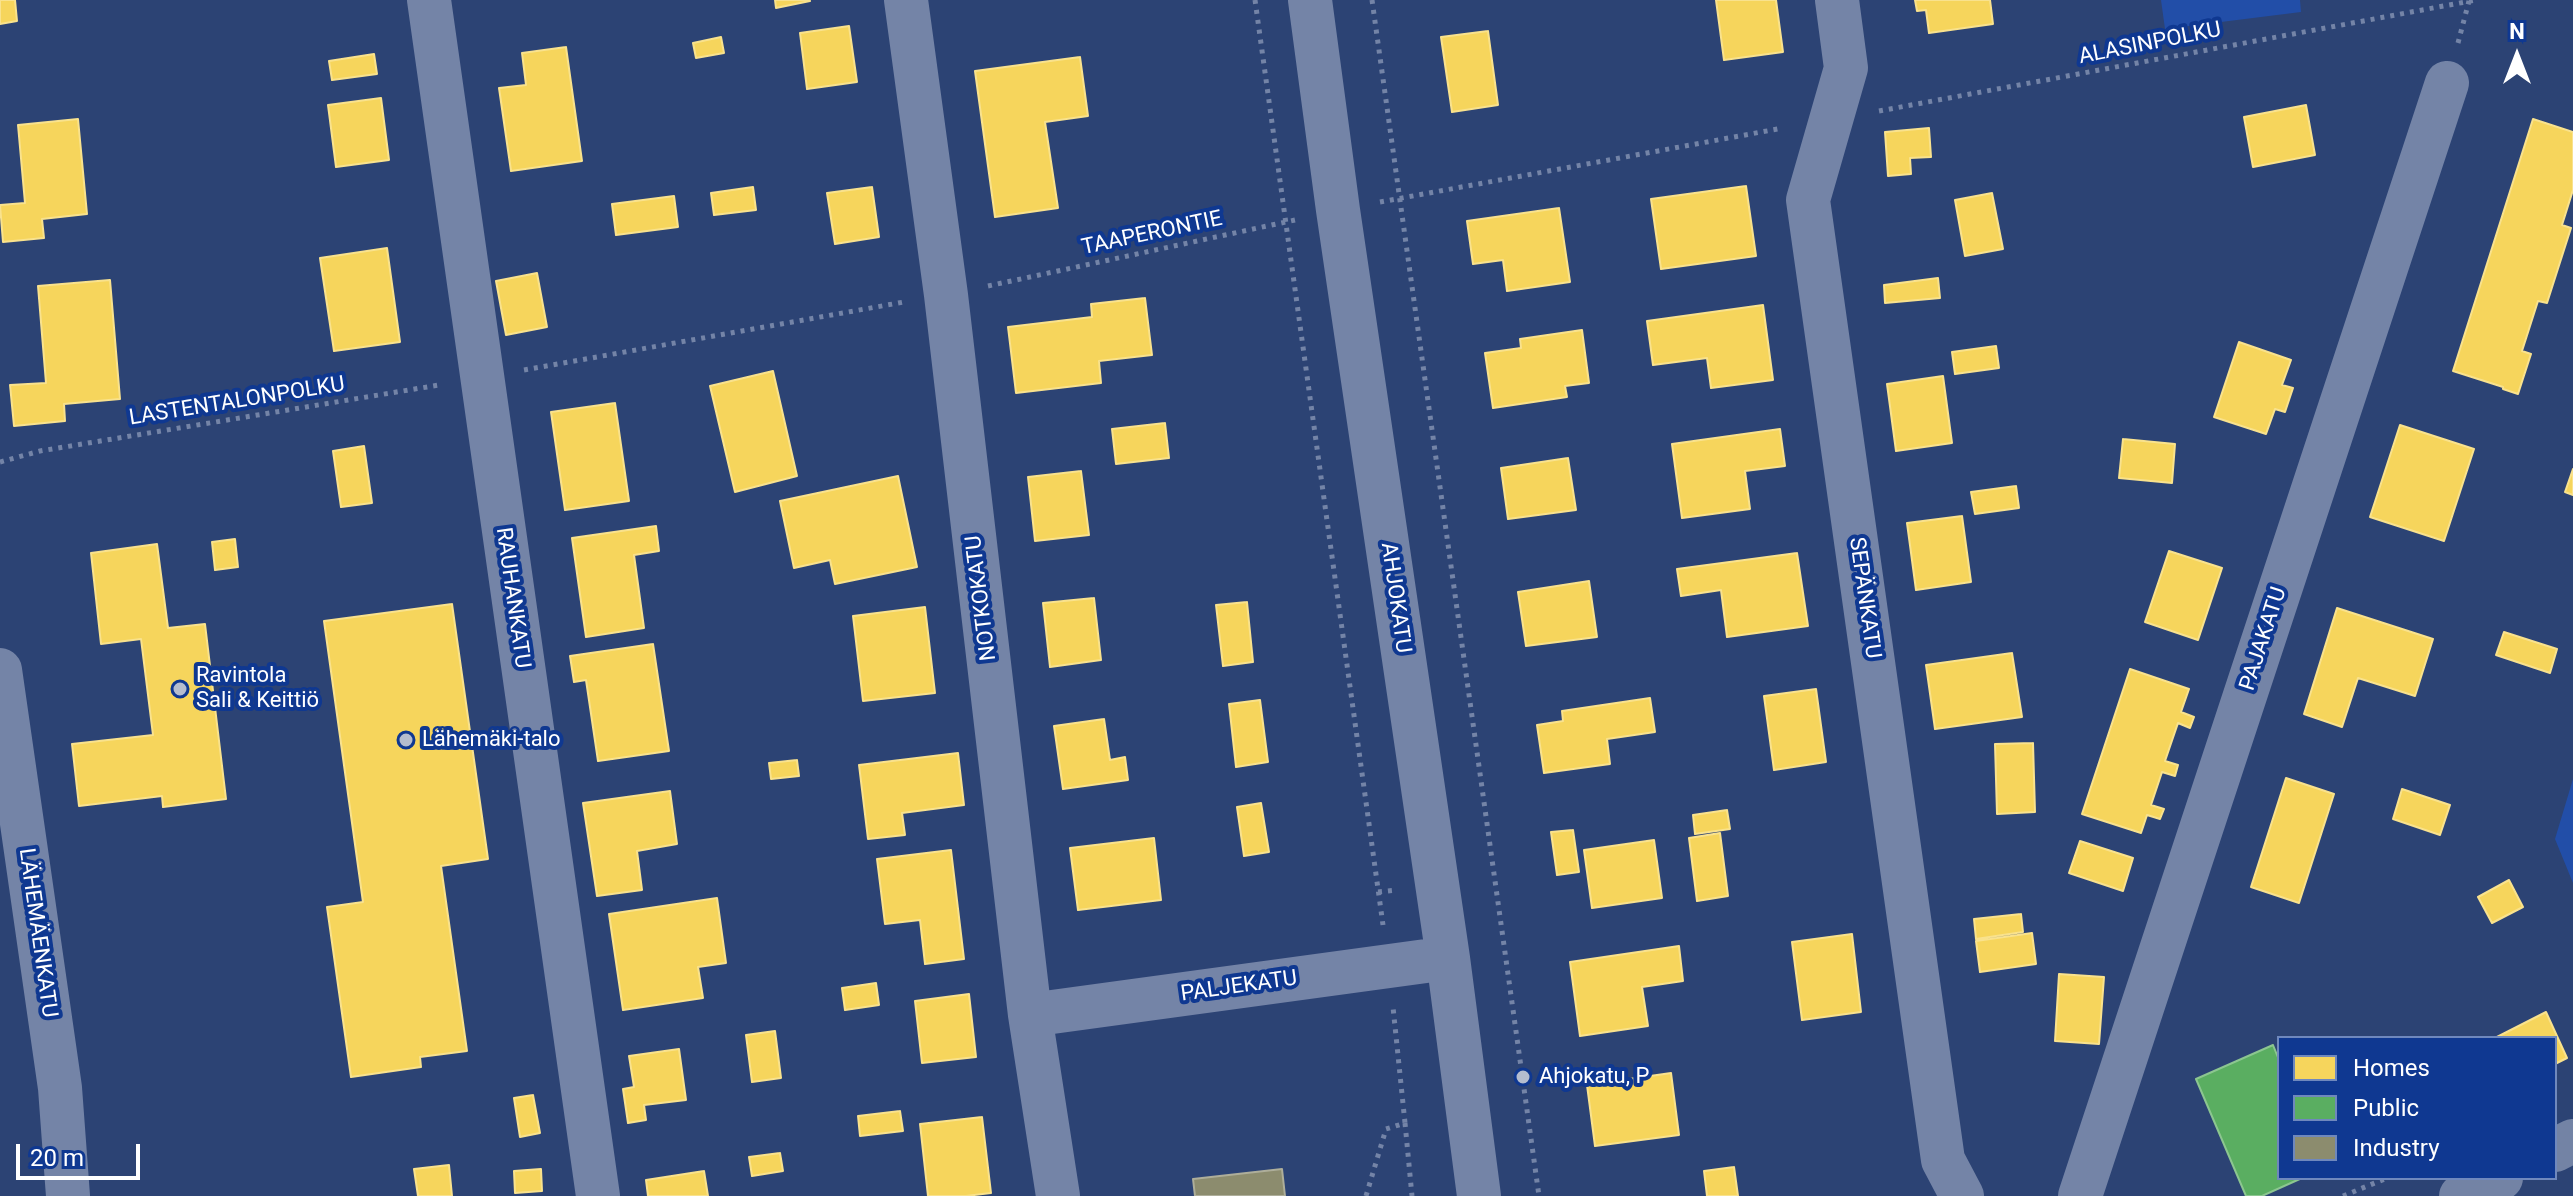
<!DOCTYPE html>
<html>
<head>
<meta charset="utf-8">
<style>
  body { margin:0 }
  #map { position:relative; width:2573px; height:1196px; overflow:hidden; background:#2c4374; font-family:Roboto,sans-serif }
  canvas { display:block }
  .legend { position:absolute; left:2277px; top:1036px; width:280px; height:144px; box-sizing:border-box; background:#0f3891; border:2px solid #6f88bd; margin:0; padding:10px 14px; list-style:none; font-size:24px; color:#fff }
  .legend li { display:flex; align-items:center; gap:16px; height:40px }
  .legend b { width:40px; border:2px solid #6f88bd }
  .north { position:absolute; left:2477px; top:16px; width:80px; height:80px; -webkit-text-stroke:6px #0f3891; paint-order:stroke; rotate:0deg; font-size:22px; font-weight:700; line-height:32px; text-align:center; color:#fff }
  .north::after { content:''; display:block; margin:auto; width:28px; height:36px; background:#fff; clip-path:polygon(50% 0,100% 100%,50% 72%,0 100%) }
  .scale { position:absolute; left:16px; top:1144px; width:124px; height:36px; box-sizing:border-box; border:4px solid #fff; border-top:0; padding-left:10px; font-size:24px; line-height:28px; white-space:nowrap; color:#fff; -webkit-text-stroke:6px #0f3891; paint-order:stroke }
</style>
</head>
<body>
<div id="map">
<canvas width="2573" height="1196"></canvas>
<ul class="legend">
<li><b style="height:22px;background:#f6d55c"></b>Homes</li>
<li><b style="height:22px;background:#5aae61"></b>Public</li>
<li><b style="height:22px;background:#8c8c6e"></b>Industry</li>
</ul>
<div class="north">N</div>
<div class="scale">20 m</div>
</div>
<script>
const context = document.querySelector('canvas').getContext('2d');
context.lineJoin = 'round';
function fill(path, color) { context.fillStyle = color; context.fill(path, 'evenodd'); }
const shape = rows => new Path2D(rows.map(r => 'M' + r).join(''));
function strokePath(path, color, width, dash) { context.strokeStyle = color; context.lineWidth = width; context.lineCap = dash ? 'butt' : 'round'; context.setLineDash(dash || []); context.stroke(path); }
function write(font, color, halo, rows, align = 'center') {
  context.font = font + ' Roboto,sans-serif'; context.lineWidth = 8; context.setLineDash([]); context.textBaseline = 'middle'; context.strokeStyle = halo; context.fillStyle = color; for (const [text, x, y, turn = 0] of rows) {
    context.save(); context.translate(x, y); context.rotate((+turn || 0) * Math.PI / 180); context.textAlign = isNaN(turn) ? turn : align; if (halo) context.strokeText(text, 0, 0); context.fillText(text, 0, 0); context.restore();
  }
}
fill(shape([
  [2161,0,2300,0,2301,12,2165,29],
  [2573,779,2573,883,2555,839]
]), '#224ea8');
const homes = shape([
  [0,0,15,0,17,21,0,24,0,0],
  [775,0,809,0,810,1,776,8,775,0],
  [1716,0,1776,0,1783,52,1724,60,1716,0],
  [1915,0,1990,0,1993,24,1929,33,1926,10,1917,11,1915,0],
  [849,26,857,82,807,89,800,33,849,26],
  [1488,31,1498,105,1452,112,1441,37,1488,31],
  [721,37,724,53,696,58,693,43,721,37],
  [566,47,582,161,511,171,499,88,526,85,522,53,566,47],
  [374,54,377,74,332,80,329,61,374,54],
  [1080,57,1088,116,1045,122,1058,208,995,217,975,71,1080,57],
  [381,98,389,160,336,167,328,105,381,98],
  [2306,105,2315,155,2253,167,2244,117,2306,105],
  [78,119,87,214,42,219,44,238,3,242,0,205,25,203,18,125,78,119],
  [2533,119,2573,132,2573,190,2562,225,2571,228,2547,303,2538,301,2522,351,2531,354,2518,394,2503,389,2503,387,2453,371,2533,119],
  [1929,128,1931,157,1910,158,1911,174,1888,176,1885,132,1929,128],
  [1746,186,1756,256,1661,269,1651,199,1746,186],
  [753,187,756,210,714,215,711,193,753,187],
  [872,187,879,237,835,244,827,193,872,187],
  [1992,193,2003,249,1965,256,1955,200,1992,193],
  [674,196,678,227,616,235,612,204,674,196],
  [1559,208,1570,282,1507,291,1503,260,1473,264,1467,221,1559,208],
  [387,248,400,342,334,351,320,258,387,248],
  [537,273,547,327,506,335,496,281,537,273],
  [1938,278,1940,298,1885,303,1884,285,1938,278],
  [110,280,120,399,64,404,65,421,14,426,10,385,46,383,38,286,110,280],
  [1145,298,1152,355,1099,361,1101,383,1016,393,1008,327,1092,317,1091,304,1145,298],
  [1763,305,1773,380,1711,388,1707,358,1653,365,1647,321,1763,305],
  [1582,330,1589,383,1565,386,1567,397,1493,408,1485,353,1521,348,1520,339,1582,330],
  [2239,342,2291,360,2282,385,2293,388,2285,412,2275,409,2266,434,2214,417,2239,342],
  [1996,346,1999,368,1955,374,1952,352,1996,346],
  [773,371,797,476,735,492,710,386,773,371],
  [1943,376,1952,443,1896,451,1887,384,1943,376],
  [615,403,629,501,565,510,551,412,615,403],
  [1165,423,1169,458,1116,464,1112,429,1165,423],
  [2400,425,2474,449,2444,541,2370,517,2400,425],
  [1780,429,1785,466,1745,471,1750,509,1682,518,1672,444,1780,429],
  [2123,439,2175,444,2172,483,2119,478,2123,439],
  [364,446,372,503,341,507,333,451,364,446],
  [1568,458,1576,510,1508,519,1501,468,1568,458],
  [2573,469,2573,495,2565,492,2573,469],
  [1081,471,1089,535,1035,541,1028,477,1081,471],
  [898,476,917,567,835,584,830,560,794,568,780,501,898,476],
  [2016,486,2019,508,1975,514,1971,492,2016,486],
  [1962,516,1971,582,1916,590,1907,523,1962,516],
  [656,526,659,551,634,555,644,628,586,637,572,538,656,526],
  [235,539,238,567,215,570,212,542,235,539],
  [157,544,168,628,205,624,226,799,163,807,162,796,79,806,72,744,153,735,141,639,101,644,91,553,157,544],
  [2169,551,2222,568,2198,640,2145,622,2169,551],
  [1797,553,1808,626,1727,637,1721,590,1681,596,1677,569,1797,553],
  [1589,581,1597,637,1526,646,1518,592,1589,581],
  [1094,598,1101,660,1050,667,1043,603,1094,598],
  [1247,602,1253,662,1223,666,1216,605,1247,602],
  [452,604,488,859,441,866,467,1051,420,1057,421,1067,351,1077,327,907,363,902,324,621,452,604],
  [925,607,935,693,863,701,853,616,925,607],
  [2337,608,2433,639,2415,696,2358,678,2342,727,2304,714,2337,608],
  [2504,632,2557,649,2550,673,2496,655,2504,632],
  [653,644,669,751,598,761,586,680,574,682,570,656,653,644],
  [2012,653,2022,717,1935,729,1926,665,2012,653],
  [2130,669,2189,689,2181,712,2194,717,2190,728,2178,723,2165,761,2178,765,2175,776,2162,772,2151,805,2164,809,2160,819,2147,815,2141,833,2082,814,2130,669],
  [1816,689,1826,762,1774,770,1764,696,1816,689],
  [1650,698,1655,732,1607,739,1610,764,1544,773,1537,725,1563,721,1562,711,1650,698],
  [1260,700,1268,762,1236,767,1229,704,1260,700],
  [1104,719,1110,760,1125,757,1128,780,1063,789,1054,726,1104,719],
  [2033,743,2035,812,1997,814,1995,744,2033,743],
  [958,753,964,805,902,813,905,835,868,839,859,765,958,753],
  [797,760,799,776,771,779,769,763,797,760],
  [2286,778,2334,794,2299,903,2251,887,2286,778],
  [2402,789,2450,805,2440,835,2393,819,2402,789],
  [670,791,677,844,637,851,642,890,597,896,583,803,670,791],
  [1261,803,1269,852,1244,856,1237,807,1261,803],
  [1727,810,1730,829,1695,834,1693,815,1727,810],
  [1573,830,1579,872,1557,875,1551,832,1573,830],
  [1720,833,1728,896,1697,901,1689,838,1720,833],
  [1154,838,1161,900,1078,910,1070,848,1154,838],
  [1654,840,1662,898,1592,908,1584,850,1654,840],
  [2080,841,2133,858,2123,891,2069,873,2080,841],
  [951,850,964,959,925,964,920,920,885,924,877,859,951,850],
  [2509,880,2523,907,2492,923,2478,897,2509,880],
  [717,898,726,963,698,967,703,998,623,1010,609,914,717,898],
  [2021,914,2023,932,1976,939,1974,919,2021,914],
  [2032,933,2036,964,1980,972,1976,941,2032,933],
  [1852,934,1861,1012,1802,1020,1792,942,1852,934],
  [1679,946,1683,981,1642,987,1648,1026,1580,1036,1570,962,1679,946],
  [2059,974,2104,977,2099,1044,2055,1041,2059,974],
  [876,983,879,1005,845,1010,842,988,876,983],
  [969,994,976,1057,922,1063,915,1001,969,994],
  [2546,1012,2567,1058,2555,1064,2555,1038,2495,1038,2546,1012],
  [775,1031,781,1078,752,1082,746,1035,775,1031],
  [679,1049,686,1100,644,1105,646,1120,628,1123,623,1089,634,1087,629,1056,679,1049],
  [1671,1073,1679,1135,1595,1146,1587,1085,1671,1073],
  [533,1095,540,1133,520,1137,514,1098,533,1095],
  [900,1111,903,1131,860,1136,858,1116,900,1111],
  [982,1117,991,1193,966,1196,928,1196,920,1124,982,1117],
  [780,1153,783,1171,752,1176,749,1157,780,1153],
  [449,1165,452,1196,418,1196,414,1169,449,1165],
  [1734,1167,1738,1196,1707,1196,1704,1171,1734,1167],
  [541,1169,542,1191,515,1193,514,1171,541,1169],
  [704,1171,708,1196,648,1196,646,1180,704,1171]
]);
fill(homes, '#f6d55c');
strokePath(homes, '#f9e28d', 2);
const public = shape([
  [2273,1045,2279,1060,2279,1178,2302,1178,2262,1196,2246,1196,2196,1079,2273,1045]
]);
fill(public, '#5aae61');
strokePath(public, '#8cc690', 2);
const industry = shape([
  [1282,1169,1285,1196,1195,1196,1193,1179,1282,1169]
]);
fill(industry, '#8c8c6e');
strokePath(industry, '#aeae9a', 2);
strokePath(shape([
  [1255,0,1383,925],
  [1372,0,1539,1196],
  [2458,43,2469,1],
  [1879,111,2476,0],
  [1380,202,1783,128],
  [988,286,1295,220],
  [524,370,904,302],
  [0,462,40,451,439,385],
  [1378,892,1397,890],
  [1405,1123,1412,1196],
  [1366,1196,1386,1129,1405,1123,1393,1007],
  [2343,1196,2387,1178]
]), '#7484a7', 5, [4, 6]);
strokePath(shape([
  [429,0,598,1196],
  [906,0,946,295,1030,1015,1058,1196],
  [1310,0,1338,210,1448,958,1479,1196],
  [1837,0,1846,68,1808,200,1943,1160,1962,1196],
  [0,670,60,1088,68,1196],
  [1030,1015,1448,958],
  [2080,1196,2447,83]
]), '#7484a7', 44);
strokePath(shape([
  [2555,1150,2573,1141],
  [2461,1196,2501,1178]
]), '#7383a5', 44);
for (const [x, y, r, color] of [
  [180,689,8,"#b5bdce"],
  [406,740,8,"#b5bdce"],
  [1523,1077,8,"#b5bdce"]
]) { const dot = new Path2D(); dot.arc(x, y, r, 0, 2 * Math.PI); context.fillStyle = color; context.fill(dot); strokePath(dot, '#0f3891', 3); }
write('22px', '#fff', '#0f3891', [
  ["ALASINPOLKU",2150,44,-11],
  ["TAAPERONTIE",1152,234,-12],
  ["LASTENTALONPOLKU",237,402,-9],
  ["RAUHANKATU",512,598,82],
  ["NOTKOKATU",982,598,-97],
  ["AHJOKATU",1395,598,82],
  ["SEPÄNKATU",1864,598,82],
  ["PAJAKATU",2264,639,-72],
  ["LÄHEMÄENKATU",37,933,82],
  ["PALJEKATU",1239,987,-8]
]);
write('22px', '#fff', '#0f3891', [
  ["Ravintola",196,676],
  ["Sali & Keittiö",196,701],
  ["Lähemäki-talo",422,740],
  ["Ahjokatu, P",1539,1077]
], 'left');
</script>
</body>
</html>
